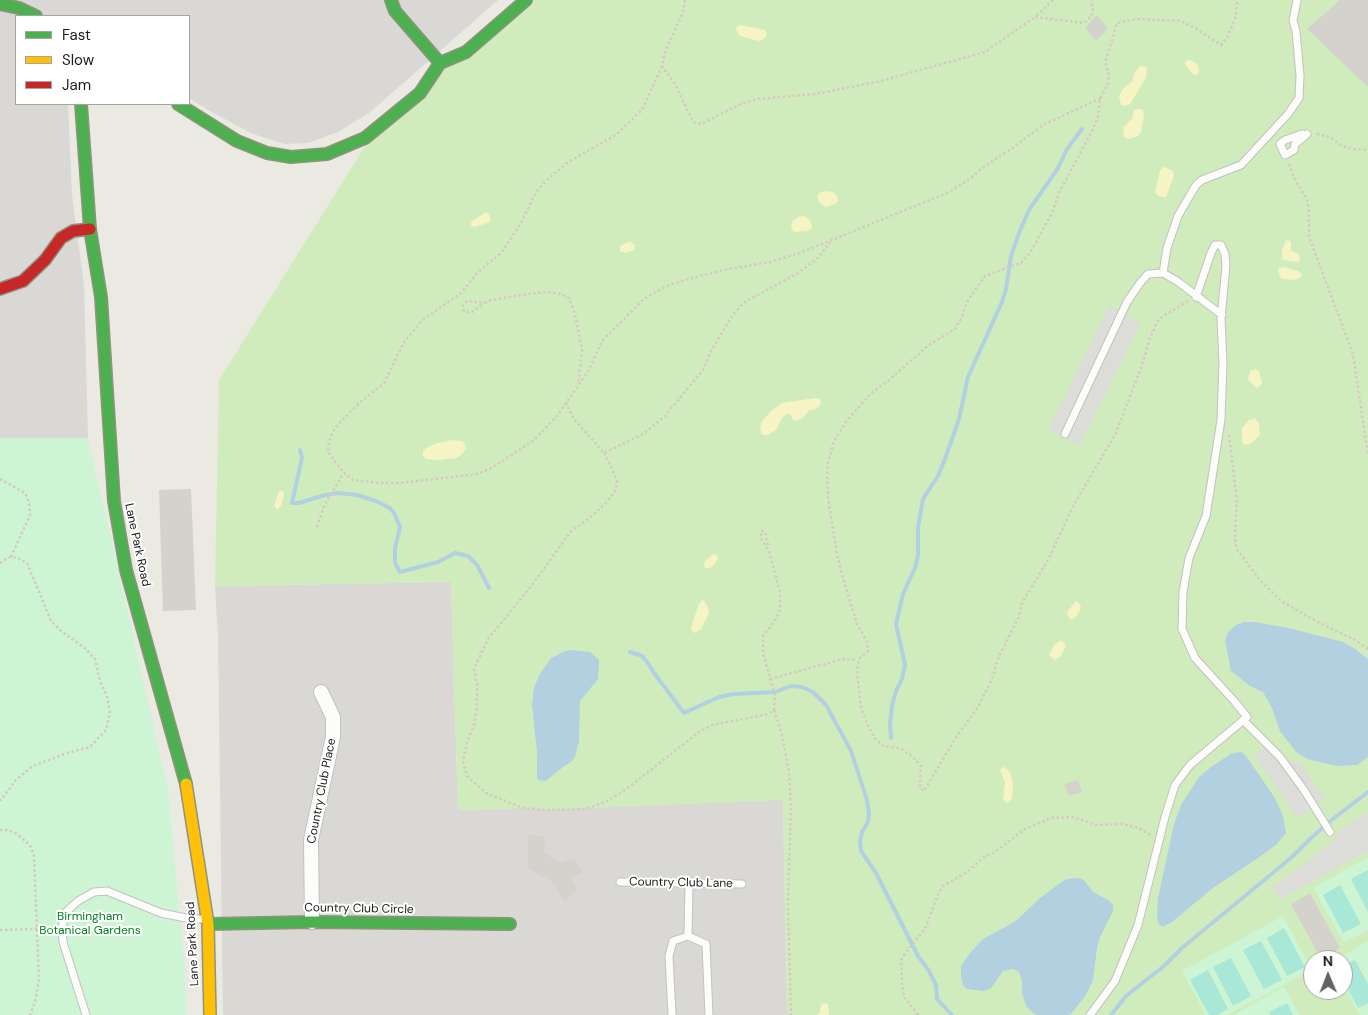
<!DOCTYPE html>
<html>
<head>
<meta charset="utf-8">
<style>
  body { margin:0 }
  #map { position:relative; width:1368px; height:1015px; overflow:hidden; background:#eae9e2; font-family:"DM Sans",sans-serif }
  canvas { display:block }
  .legend { position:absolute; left:15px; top:15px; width:175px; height:90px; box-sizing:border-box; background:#fff; border:1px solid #a4a4a4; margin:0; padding:6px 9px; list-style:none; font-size:15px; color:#1b1b1b }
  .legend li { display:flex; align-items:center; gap:10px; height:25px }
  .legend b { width:25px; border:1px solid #a4a4a4 }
  .north { position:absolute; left:1303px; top:950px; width:50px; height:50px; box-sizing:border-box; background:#fff; border:1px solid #a4a4a4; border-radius:50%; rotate:359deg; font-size:14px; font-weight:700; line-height:20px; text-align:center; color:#1b1b1b }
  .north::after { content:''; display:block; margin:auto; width:18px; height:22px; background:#636361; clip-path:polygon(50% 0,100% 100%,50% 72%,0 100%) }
</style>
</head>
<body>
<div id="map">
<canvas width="1368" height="1015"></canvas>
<ul class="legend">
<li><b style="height:6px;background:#4caf50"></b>Fast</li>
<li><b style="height:6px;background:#ffc107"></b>Slow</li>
<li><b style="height:6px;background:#c62828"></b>Jam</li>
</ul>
<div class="north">N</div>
</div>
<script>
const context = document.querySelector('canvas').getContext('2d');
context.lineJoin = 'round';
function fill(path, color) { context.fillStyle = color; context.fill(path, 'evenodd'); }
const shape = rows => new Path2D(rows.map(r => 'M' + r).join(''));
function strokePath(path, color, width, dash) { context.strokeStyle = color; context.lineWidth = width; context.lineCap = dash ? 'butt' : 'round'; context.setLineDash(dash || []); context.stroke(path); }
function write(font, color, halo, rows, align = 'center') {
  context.font = font + ' "DM Sans",sans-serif'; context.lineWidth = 4; context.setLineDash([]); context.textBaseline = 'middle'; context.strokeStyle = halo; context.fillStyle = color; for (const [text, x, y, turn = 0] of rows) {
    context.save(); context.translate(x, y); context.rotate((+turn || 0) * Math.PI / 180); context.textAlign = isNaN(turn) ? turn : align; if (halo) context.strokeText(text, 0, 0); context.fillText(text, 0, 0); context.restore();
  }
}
fill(shape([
  [0,0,498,0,369,113,338,132,308,143,285,144,253,134,208,110,189,98,189,16,16,16,16,104,68,104,72,195,84,285,88,438,0,438],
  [451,582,458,810,783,799,787,1015,223,1015,218,637,215,586]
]), '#d9d8d4');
fill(shape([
  [533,0,1368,0,1368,1015,787,1015,783,800,546,810,523,808,458,810,451,582,215,586,219,380,367,143,443,67],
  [1313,960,1343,960,1343,990,1313,990]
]), '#d0ecbd');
fill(shape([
  [740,25,765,30,767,35,764,39,758,41,740,36,735,28],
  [1187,60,1190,60,1197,64,1199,68,1199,72,1196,75,1194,75,1186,66,1185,63],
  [1140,66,1147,67,1146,78,1130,104,1125,106,1121,105,1119,96,1122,90,1132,81,1134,74],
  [1140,109,1143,110,1144,115,1141,132,1138,136,1132,138,1128,139,1124,137,1123,127,1132,119,1134,110],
  [1165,167,1173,171,1174,176,1166,197,1163,197,1158,196,1155,192,1160,171,1162,168],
  [824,191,833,192,837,196,838,201,835,204,826,207,819,202,817,196,819,193],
  [486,212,490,216,490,222,475,227,471,226,471,222],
  [803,216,807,218,811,222,812,228,808,231,794,232,791,228,792,222,798,217],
  [1286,240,1291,241,1291,250,1299,255,1300,258,1298,262,1283,260,1282,250],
  [630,241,635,245,634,250,626,253,620,251,620,246],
  [1283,267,1298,271,1301,273,1301,277,1294,280,1283,279,1280,277,1278,270,1280,268],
  [1256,369,1259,371,1262,383,1259,387,1257,388,1249,381,1248,377,1251,371],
  [815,398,821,399,820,405,816,409,809,410,803,418,794,421,790,414,787,414,782,418,776,430,768,435,762,435,760,427,762,421,772,410,782,403],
  [1255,418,1259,423,1260,435,1250,444,1244,445,1242,440,1242,428,1249,420],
  [453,440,462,441,465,445,466,449,460,456,456,458,438,460,426,459,423,456,423,451,426,448,437,443],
  [279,491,283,491,284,495,281,506,277,510,274,506],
  [713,554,717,555,718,559,711,568,705,568,704,566,705,561],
  [702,600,704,601,708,607,709,613,701,629,695,633,692,631,691,627,699,604],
  [1077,601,1080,605,1081,608,1076,617,1071,620,1067,615,1068,611,1075,602],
  [1061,640,1066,645,1065,648,1061,656,1054,660,1049,655,1054,645],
  [1003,767,1006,768,1010,772,1013,784,1012,799,1007,803,1003,800,1005,783,1000,770],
  [824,1003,828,1004,829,1015,817,1015,820,1012,821,1004]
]), '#f6f3c4');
fill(shape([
  [0,438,88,438,168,790,185,975,186,1015,0,1015],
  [1368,857,1368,930,1344,943,1313,888],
  [1283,916,1312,970,1227,1015,1206,1015,1182,971],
  [1368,941,1368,1015,1360,1015,1343,985,1343,960,1335,960],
  [1284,987,1300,1015,1233,1015]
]), '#cdf5d3');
fill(shape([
  [1368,870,1368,912,1351,879],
  [1340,885,1361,924,1343,933,1323,895],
  [1284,928,1305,967,1287,976,1267,938],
  [1261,941,1282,980,1264,989,1243,950],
  [1231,958,1251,996,1233,1006,1213,967],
  [1355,960,1368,984,1368,1003,1358,1008,1343,980,1343,966],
  [1208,970,1228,1009,1217,1015,1209,1015,1190,980],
  [1287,1003,1293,1015,1271,1015,1269,1012]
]), '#a9e7d6');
fill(shape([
  [1109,305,1140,324,1079,446,1049,429],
  [1264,748,1285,760,1300,762,1325,798,1298,819,1254,754],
  [1368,812,1368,851,1280,899,1272,887,1329,845,1341,829]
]), '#dcdcd9');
fill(shape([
  [1244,622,1255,622,1293,629,1343,642,1354,648,1368,659,1368,757,1357,765,1337,766,1307,759,1296,752,1280,731,1272,708,1263,692,1250,686,1231,671,1225,640,1228,632,1236,625],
  [572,650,590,652,599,660,598,679,580,701,579,741,575,757,571,762,563,767,546,781,538,780,537,777,537,753,532,704,534,687,540,674,551,658,565,651],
  [1242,752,1246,756,1275,798,1283,816,1286,833,1277,844,1261,856,1213,888,1172,922,1162,927,1158,923,1157,913,1158,898,1174,824,1181,805,1199,777,1211,767,1232,753],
  [1079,878,1084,880,1093,892,1108,900,1113,905,1113,911,1100,937,1097,948,1093,980,1086,995,1072,1013,1069,1015,1036,1015,1031,1011,1026,1006,1022,992,1022,981,1019,972,1013,969,1003,971,991,988,984,991,967,989,963,985,961,978,961,966,970,953,983,939,1016,921,1040,898,1059,884,1067,879]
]), '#b3d0e1');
strokePath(shape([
  [300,450,302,458,292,503,299,503,325,495,338,493,357,495,376,501,390,508,394,513,400,527,395,548,395,563,400,572,438,562,455,553,468,556,477,565,489,588],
  [630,652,642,656,648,663,654,673,684,713,719,697,734,694,775,692,791,686,802,687,813,692,826,705,851,751,867,800,869,813,868,822,862,832,860,841,861,851,876,873,918,956,929,971,936,985,937,999,952,1015],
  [891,738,890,723,892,706,896,691,902,679,905,665,896,624,903,594,915,568,918,555,918,527,923,499,938,476,945,459,959,419,968,377,1002,302,1006,289,1011,256,1019,233,1029,210,1058,168,1067,149,1082,129],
  [1111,1015,1126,996,1164,966,1182,948,1292,857,1311,838,1334,818,1368,792]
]), '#b3d0e1', 4);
fill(shape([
  [1340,0,1368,0,1368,87,1307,29],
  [1097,15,1108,28,1096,41,1085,28],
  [191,489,196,610,163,611,159,490],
  [1078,780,1082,792,1069,796,1064,784],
  [528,835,545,836,544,852,561,863,574,858,583,872,571,878,578,889,564,902,554,883,528,868],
  [1310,893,1340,948,1321,959,1291,904]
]), '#d4d2cd');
const lane = shape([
  [1302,134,1285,140,1280,144,1285,155,1294,150,1295,144,1307,134],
  [1163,273,1167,248,1178,216,1196,185,1202,180,1241,165,1288,114,1299,98,1300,76,1296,31,1293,21,1297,0],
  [1065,434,1127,302,1140,283,1148,274,1163,273,1177,281,1222,315],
  [1243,720,1280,757,1304,790,1330,832],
  [620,882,742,884],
  [688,936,689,884],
  [86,1015,63,942,62,927,66,912,78,901,94,892,107,891,161,913,191,919,204,919],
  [672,1015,669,956,673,941,688,936,706,944,709,1015],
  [1090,1015,1115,981,1138,925,1165,817,1175,785,1190,765,1247,717,1235,702,1195,658,1182,629,1183,592,1189,558,1206,516,1221,420,1223,363,1221,318,1226,266,1225,254,1221,245,1215,245,1211,253,1196,297]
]);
const street = shape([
  [312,922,311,840,333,737,333,717,321,692]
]);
const fast = shape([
  [391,0,395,11,440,63],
  [0,4,19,8,36,16],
  [81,104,90,229,101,297,114,501,126,570,186,784],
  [178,104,237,141,267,153,291,157,327,154,365,138,420,93,440,63,466,52,526,0],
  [208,924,312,922,510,924]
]);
const slow = shape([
  [186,784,208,924,210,1015]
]);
const jam = shape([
  [0,289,23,281,45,260,61,238,73,231,90,229]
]);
strokePath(lane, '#c2c2bf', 9);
strokePath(street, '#c2c2bf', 16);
strokePath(fast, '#8f947b', 14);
strokePath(slow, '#8f947b', 14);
strokePath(jam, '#8f947b', 14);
strokePath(shape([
  [685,0,683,12,665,52,662,66,675,84,693,122,701,124,743,103,758,99,815,94,877,82,985,52,1035,17],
  [1053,0,1035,17,1084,23,1092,16,1093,10,1091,0],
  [662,66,642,110,616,135,568,162,547,180,536,192,521,223,502,252,477,273,461,293,428,316,421,322,404,342,384,383,355,407,335,428,329,441,328,452,343,472,353,480,379,483,400,483,478,474,493,467,533,441,557,416,589,370,602,341,644,299,657,291,672,284,693,278,723,270,770,262,800,253,947,193,970,179,982,168,1011,149,1043,125,1101,98],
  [1317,134,1330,137,1342,146,1352,149,1368,150],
  [1289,164,1295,180,1307,199,1309,212,1309,237,1353,354,1368,454],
  [1188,301,1159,319,1150,338,1141,368,1115,435,1073,506,1049,558,1022,603,1019,617,999,656,992,679,978,707,955,739,924,791,920,788,921,766,912,756,899,748,884,746,876,740,869,728,861,708,857,671,859,659,868,651,867,642,857,624,843,578,837,554,828,498,827,476,828,463,834,441,846,422,871,393,888,381,929,345,955,329,961,319,968,300,985,276,1022,262,1030,253,1052,213,1059,193,1092,131,1098,117,1100,99,1108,84,1109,72,1106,67,1106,60,1117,23,1136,19,1181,21,1195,28,1221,45,1227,38,1235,19,1238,0],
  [486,302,472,312,465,312,463,309,463,305,467,301,484,303,486,302,491,300,527,294,548,292,561,294,569,298,575,314,582,350,578,384],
  [566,402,573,418,604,453,643,434,665,416,703,370,711,351,733,314,745,302,798,273,819,257,830,242],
  [1229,435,1237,501,1235,532,1236,548,1259,579,1281,601,1316,621,1355,640,1368,649],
  [604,453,611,466,617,482,615,491,605,504,587,520,571,531,532,585,488,639,474,669,477,685,477,705,474,725,467,742,463,762,467,776,486,793,523,808,546,810,586,809,605,802,625,790,699,732,712,725,768,714,774,710,775,696,763,653,763,636,774,622,780,610,780,592,769,551,761,538,761,531,765,532,768,545],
  [0,479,25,493,29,502,30,515,11,557],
  [317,527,325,504,343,474],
  [0,563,10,557,18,558,27,563,51,621,61,631,86,649,95,659,100,681,107,697,110,712,106,730,90,747,67,753,33,766,16,780,0,801],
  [770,679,843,659,857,660],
  [774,710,781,731,789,771,791,809,788,900,791,1015],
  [0,830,8,830,17,834,30,845,34,856,39,979,35,1002,30,1015],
  [0,930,37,929],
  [918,1015,904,997,902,982,901,960,906,952,925,929,937,897,943,886,967,872,984,857,995,852,1025,829,1051,818,1073,817,1096,825,1122,824,1139,828,1151,835]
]), '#d6c9c4', 2.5, [2.5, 2.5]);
strokePath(lane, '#fcfcfb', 7);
strokePath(street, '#fcfcfb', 14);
strokePath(fast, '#4caf50', 11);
strokePath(slow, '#ffc107', 11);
strokePath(jam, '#c62828', 11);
write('12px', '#1b1b1b', '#fff', [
  ["Lane Park Road",137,545,78],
  ["Country Club Place",322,791,-79],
  ["Country Club Lane",681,883,1],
  ["Country Club Circle",359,909,1],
  ["Lane Park Road",193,944,-93]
]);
write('12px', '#01821f', '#fff', [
  ["Birmingham",90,917],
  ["Botanical Gardens",90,931]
]);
</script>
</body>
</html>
